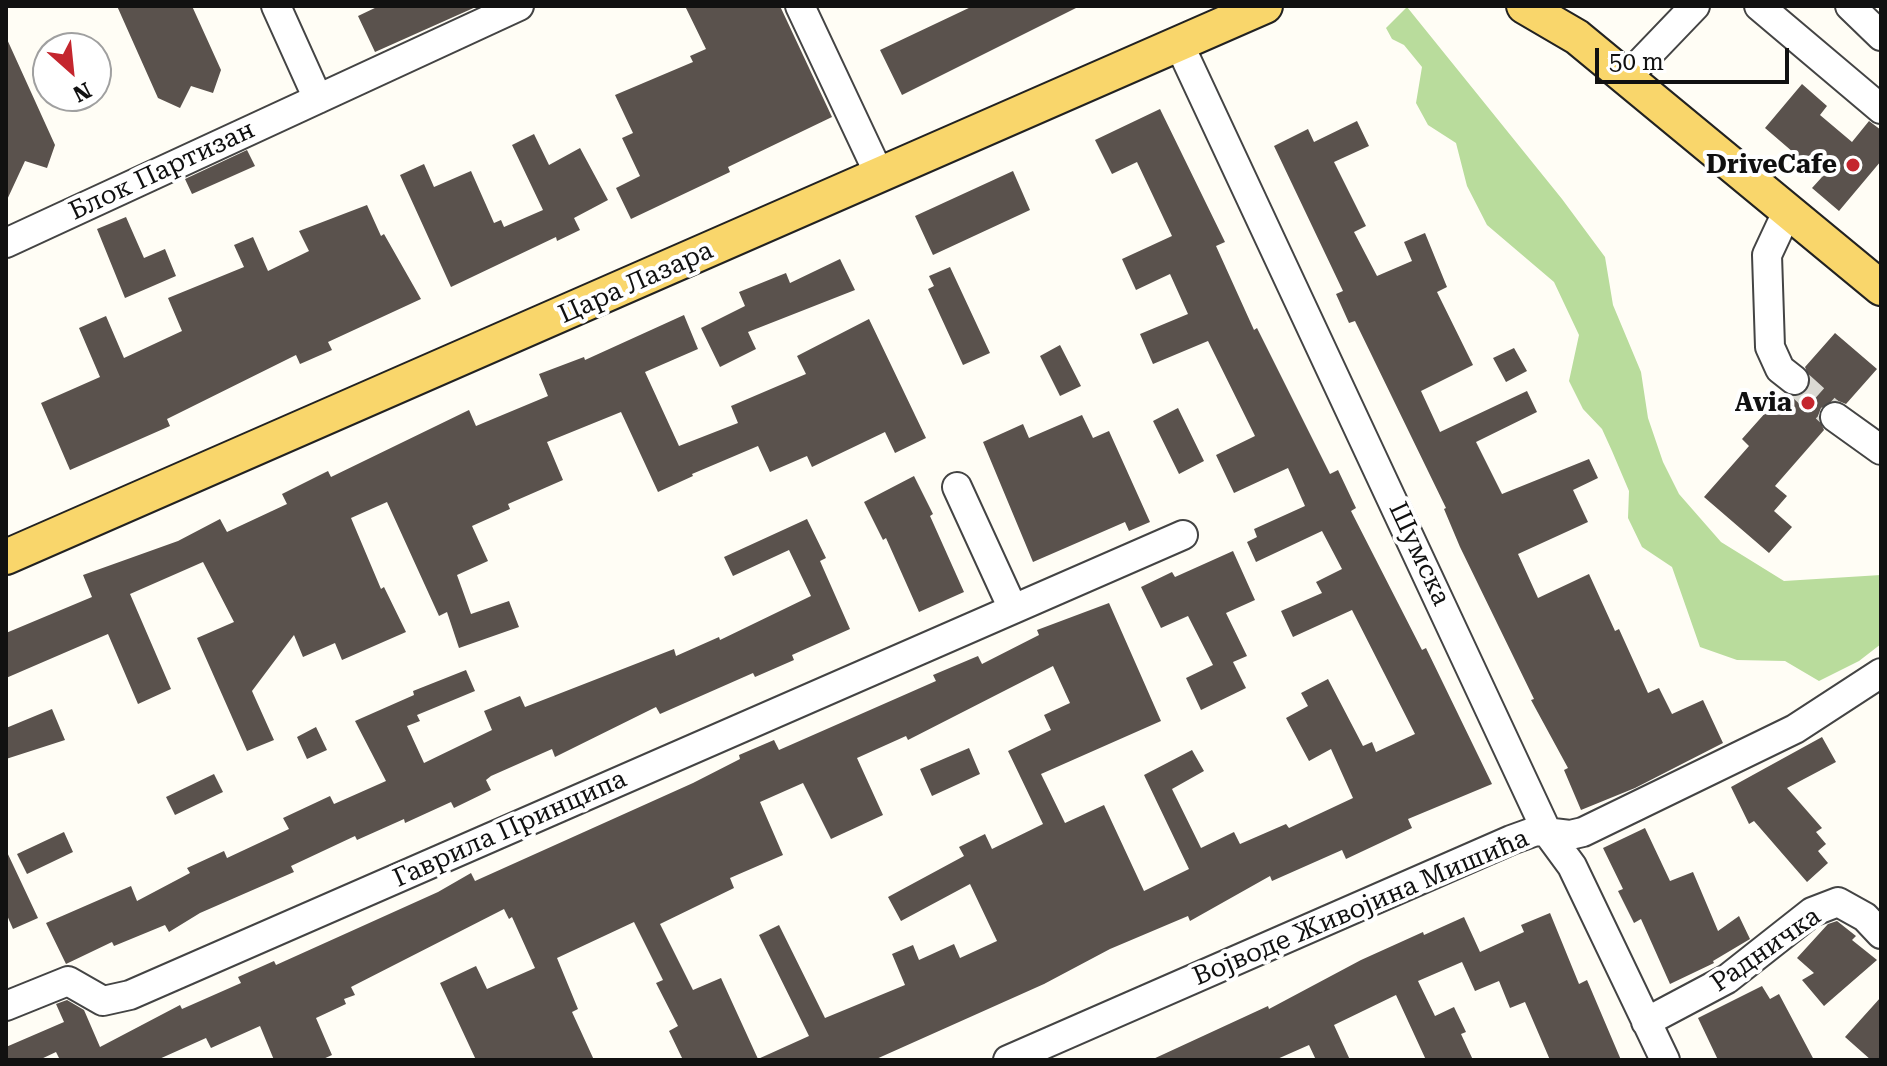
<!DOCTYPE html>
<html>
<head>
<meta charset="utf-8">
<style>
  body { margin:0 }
  #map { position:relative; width:1887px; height:1066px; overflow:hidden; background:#fffdf5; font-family:"Roboto Serif",serif }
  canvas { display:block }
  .frame { position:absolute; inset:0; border:8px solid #111; pointer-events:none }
  .north { position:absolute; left:32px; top:32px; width:80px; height:80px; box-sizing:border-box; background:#fff; border:2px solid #a0a0a0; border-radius:50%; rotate:153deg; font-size:22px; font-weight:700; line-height:32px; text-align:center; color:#111 }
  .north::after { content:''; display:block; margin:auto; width:28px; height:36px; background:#c4262e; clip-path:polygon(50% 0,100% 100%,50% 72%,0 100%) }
  .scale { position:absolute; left:1595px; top:48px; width:194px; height:36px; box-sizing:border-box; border:4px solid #111; border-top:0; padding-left:10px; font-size:24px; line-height:28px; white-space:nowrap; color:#111; -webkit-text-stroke:6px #fff; paint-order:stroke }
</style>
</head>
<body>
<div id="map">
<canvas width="1887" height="1066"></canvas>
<div class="frame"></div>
<div class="north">N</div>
<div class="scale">50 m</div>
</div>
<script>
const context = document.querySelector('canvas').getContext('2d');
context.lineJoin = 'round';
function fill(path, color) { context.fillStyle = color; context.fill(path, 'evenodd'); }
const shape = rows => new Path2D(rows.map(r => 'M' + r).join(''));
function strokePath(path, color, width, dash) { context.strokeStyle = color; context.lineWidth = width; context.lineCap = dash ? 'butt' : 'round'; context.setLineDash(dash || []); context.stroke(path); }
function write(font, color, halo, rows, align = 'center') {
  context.font = font + ' "Roboto Serif",serif'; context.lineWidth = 8; context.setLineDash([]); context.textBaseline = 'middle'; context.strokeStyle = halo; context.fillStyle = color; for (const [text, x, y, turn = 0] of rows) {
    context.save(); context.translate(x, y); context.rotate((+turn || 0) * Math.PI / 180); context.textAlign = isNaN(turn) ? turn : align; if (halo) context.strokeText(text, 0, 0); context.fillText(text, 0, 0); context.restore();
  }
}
fill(shape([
  [1407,7,1562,199,1605,257,1613,305,1641,372,1648,418,1663,462,1679,494,1721,542,1784,581,1881,575,1881,644,1859,661,1819,681,1785,661,1737,660,1700,647,1672,567,1642,547,1628,518,1629,491,1612,451,1602,429,1583,409,1569,381,1579,335,1554,282,1487,225,1467,186,1456,143,1428,125,1416,103,1422,67,1404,45,1392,39,1386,28]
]), '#b9dc9c');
fill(shape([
  [117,6,192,6,221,70,213,93,191,86,180,108,158,98],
  [379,6,478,6,375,52,358,16],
  [685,6,780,6,832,117,728,167,730,172,631,219,616,188,640,176,622,138,633,133,615,95,693,62,690,56,706,49],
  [973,6,1080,6,902,95,880,50],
  [6,37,55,145,47,168,25,161,6,202],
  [1802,84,1827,106,1820,115,1852,142,1869,121,1881,130,1881,161,1839,211,1812,188,1822,177,1765,128],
  [1160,109,1225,242,1216,246,1254,330,1257,328,1330,474,1338,470,1356,508,1351,511,1422,650,1426,648,1492,784,1408,819,1412,828,1346,859,1342,850,1272,881,1270,876,1190,921,1188,916,1110,949,1044,984,874,1060,683,1060,669,1031,678,1026,656,983,663,980,634,922,557,958,578,1009,572,1012,594,1060,476,1060,440,983,476,966,487,989,535,968,512,917,509,919,504,909,351,987,355,995,344,999,346,1004,316,1018,332,1055,321,1060,274,1060,260,1026,211,1048,206,1038,157,1060,60,1060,56,1052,39,1060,6,1060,6,1047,64,1022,56,1004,67,1000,84,1010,100,1047,180,1005,182,1009,241,983,238,977,274,961,276,965,438,892,471,873,475,881,693,783,740,759,739,755,774,740,779,750,936,681,933,675,978,656,982,664,1039,635,1037,630,1109,603,1161,721,1041,774,1065,823,1104,805,1144,891,1189,869,1144,775,1192,750,1204,771,1172,789,1201,848,1234,832,1240,844,1286,824,1289,828,1353,798,1331,749,1309,761,1286,718,1308,706,1301,693,1328,679,1363,746,1372,742,1376,752,1415,734,1352,610,1293,637,1281,611,1322,593,1316,582,1342,569,1322,531,1256,562,1247,542,1257,537,1254,529,1305,506,1288,468,1234,493,1216,455,1255,436,1208,341,1153,364,1140,334,1188,314,1170,274,1136,290,1122,259,1172,236,1137,162,1112,174,1095,140],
  [1053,666,1070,703,1044,715,1051,730,1008,751,1043,824,992,849,985,834,959,847,964,856,888,897,901,921,970,884,997,941,960,958,954,944,919,960,913,945,892,954,905,985,825,1018,779,925,759,935,809,1036,758,1059,721,978,693,990,660,924,734,888,730,878,783,855,760,802,803,783,831,839,883,815,857,758,906,736,908,740],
  [1357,121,1369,146,1334,162,1366,226,1354,232,1377,276,1412,261,1404,242,1425,233,1447,287,1437,292,1473,365,1421,391,1440,432,1527,391,1537,412,1476,442,1502,494,1589,459,1598,478,1573,490,1588,522,1518,554,1538,598,1589,574,1615,631,1619,629,1648,693,1659,688,1672,714,1703,700,1723,743,1635,788,1581,810,1564,770,1568,768,1531,700,1534,699,1460,547,1444,509,1446,508,1355,321,1349,323,1336,294,1343,291,1274,146,1308,129,1314,142],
  [534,134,549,165,580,148,608,200,574,218,580,230,557,241,556,237,451,287,400,175,424,164,434,187,471,171,494,223,501,220,504,227,543,210,512,145],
  [247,150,255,166,192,194,185,179],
  [1013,171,1030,210,933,255,915,216],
  [367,205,381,236,384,234,421,299,328,342,332,350,300,364,296,355,167,419,170,426,70,470,41,403,100,377,79,328,106,316,124,358,182,331,168,298,244,267,234,245,253,237,268,271,309,251,299,231],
  [126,217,144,258,165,249,176,276,125,298,97,229],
  [840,259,855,290,748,332,756,349,720,367,701,328,745,306,739,292,786,273,790,283],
  [950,267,990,353,963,365,928,289,934,286,929,276],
  [684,315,698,349,645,372,679,446,738,423,731,406,806,374,797,356,869,319,926,438,895,453,885,432,812,467,807,456,770,472,758,446,692,474,693,476,658,492,621,412,547,442,563,480,508,504,510,509,472,526,488,561,457,575,471,614,509,601,519,627,459,648,447,612,439,616,387,502,351,518,381,589,384,587,406,632,342,660,335,643,303,657,294,635,252,691,274,740,247,751,197,638,234,622,203,562,130,594,171,689,138,704,108,634,6,678,6,633,92,597,83,575,178,541,220,519,227,532,287,504,282,494,328,471,331,477,469,410,476,426,548,396,539,374,584,357,585,360],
  [1835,333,1877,369,1846,404,1836,400,1821,408,1818,416,1824,430,1775,486,1787,496,1774,511,1792,527,1769,553,1704,497,1749,446,1742,439,1783,393,1792,397,1807,391,1811,382,1805,367],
  [1060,345,1081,386,1060,396,1040,356],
  [1514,348,1527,371,1506,382,1493,358],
  [1178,408,1204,461,1179,474,1153,421],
  [1082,415,1093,438,1109,431,1150,522,1129,531,1125,522,1033,562,983,442,1023,424,1029,438],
  [914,476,933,514,930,516,964,592,919,612,886,538,883,540,864,502],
  [807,519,826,558,820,561,850,629,792,655,794,660,755,677,753,673,660,714,656,707,555,757,552,749,491,776,486,780,491,790,454,808,451,802,405,823,404,819,357,840,355,836,291,866,294,872,200,913,169,932,165,925,114,946,112,942,66,964,46,923,131,886,137,901,190,873,187,868,224,851,227,858,289,829,283,818,330,796,334,804,386,781,355,721,414,695,413,691,466,670,475,691,417,715,420,721,407,726,424,763,492,730,484,711,520,696,525,707,674,649,676,656,719,637,720,640,811,596,789,550,733,576,724,557],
  [1233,551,1255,600,1226,613,1247,656,1233,662,1246,688,1201,710,1186,678,1213,665,1188,616,1161,628,1141,587,1172,572,1175,577],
  [52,709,65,740,6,759,6,728],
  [316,727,327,750,307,759,297,737],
  [1822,737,1836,762,1787,788,1822,828,1816,832,1826,844,1818,851,1828,863,1807,882,1754,821,1749,824,1731,787],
  [969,748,980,774,932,796,920,769],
  [214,774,223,792,175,815,166,797],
  [1645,828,1670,881,1693,872,1718,931,1739,916,1750,939,1713,961,1714,963,1670,984,1641,919,1634,923,1618,891,1623,889,1603,848],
  [64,832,73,852,27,874,17,854],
  [6,850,38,918,13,929,6,913],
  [1550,913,1579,984,1587,980,1621,1060,1550,1060,1525,1002,1510,1008,1499,981,1475,991,1462,962,1418,981,1435,1016,1454,1007,1466,1032,1461,1034,1473,1060,1426,1060,1396,995,1334,1025,1350,1060,1316,1060,1309,1045,1275,1060,1151,1060,1268,1006,1269,1009,1361,960,1423,932,1424,935,1464,917,1480,952,1524,932,1521,925],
  [1837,921,1856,936,1852,940,1877,960,1824,1006,1802,980,1814,973,1797,958,1828,924],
  [1762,986,1770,999,1779,994,1814,1060,1718,1060,1698,1018],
  [1881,997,1881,1060,1871,1060,1845,1037]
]), '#5a524d');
strokePath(shape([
  [1794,380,1835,417]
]), '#dbdad3', 28, [28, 14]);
const minor = shape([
  [276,6,318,99],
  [800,6,880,176],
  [1759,6,1881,109],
  [1850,6,1881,36],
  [1179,44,1547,832,1572,866,1665,1060],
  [1625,79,1695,6],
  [1788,210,1767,255,1770,347,1780,369,1794,380],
  [6,243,519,6],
  [1835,417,1881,450],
  [957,487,1013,609],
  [6,1006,68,981,103,1001,130,995,1183,535],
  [1646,1022,1727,979,1812,912,1838,902,1865,917,1881,934],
  [1008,1060,1511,840,1536,831,1570,835,1583,832,1795,729,1881,673]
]);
const major = shape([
  [1524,6,1577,37,1881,288],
  [6,557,1265,6]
]);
strokePath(minor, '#444', 32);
strokePath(major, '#222', 38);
strokePath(minor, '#fff', 28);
strokePath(major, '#f9d66b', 34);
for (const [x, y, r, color] of [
  [1853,165,8,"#c4262e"],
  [1808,403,8,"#c4262e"]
]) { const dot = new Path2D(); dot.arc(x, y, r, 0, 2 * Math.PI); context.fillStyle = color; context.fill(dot); strokePath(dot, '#fff', 3); }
write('bold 26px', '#111', '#fff', [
  ["DriveCafe",1837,165],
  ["Avia",1792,403]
], 'right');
write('26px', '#111', '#fff', [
  ["Блок Партизан",162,171,-25],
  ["Цара Лазара",636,283,-24],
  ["Шумска",1419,554,65],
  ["Гаврила Принципа",510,829,-24],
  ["Војводе Живојина Мишића",1361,908,-23],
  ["Радничка",1766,950,-35]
]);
</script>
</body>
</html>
